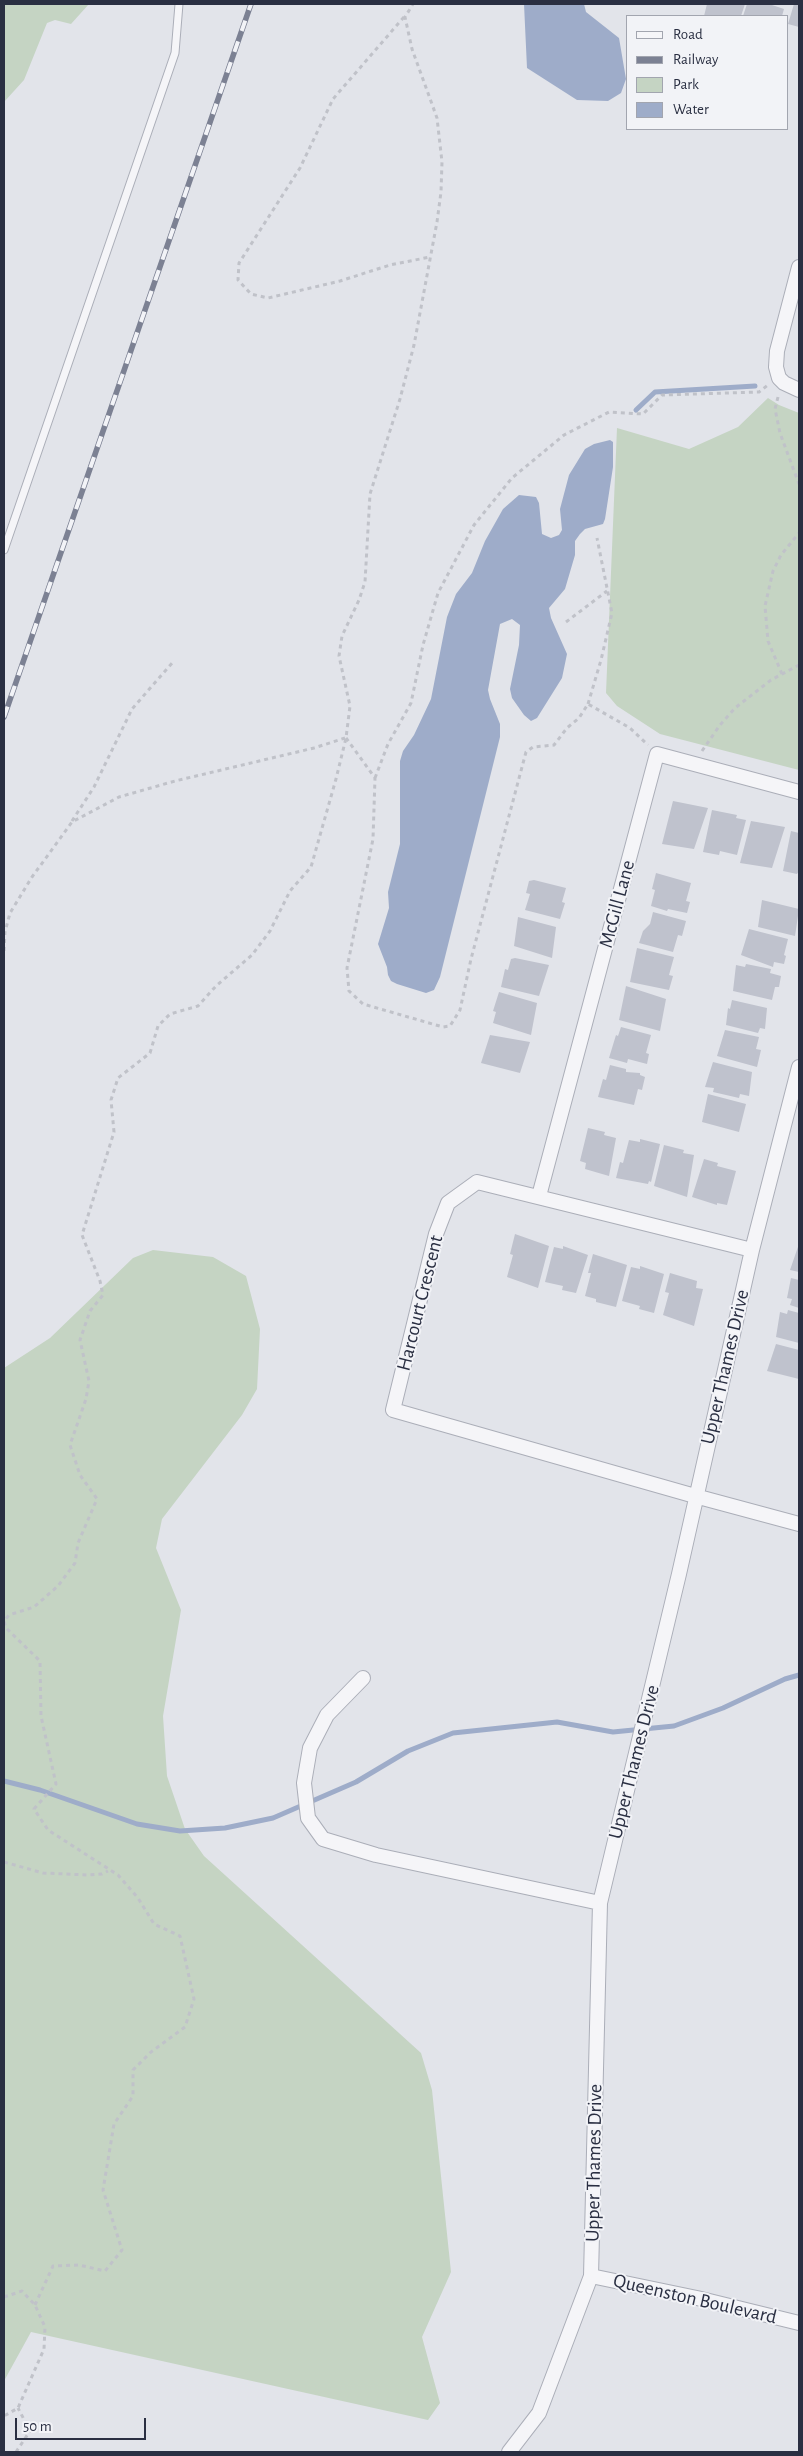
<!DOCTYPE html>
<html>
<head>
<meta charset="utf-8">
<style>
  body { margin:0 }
  #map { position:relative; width:803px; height:2456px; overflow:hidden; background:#e2e4ea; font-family:"Alegreya Sans",sans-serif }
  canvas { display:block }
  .frame { position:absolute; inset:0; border:5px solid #2a2f42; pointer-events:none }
  .legend { position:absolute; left:626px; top:15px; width:162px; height:115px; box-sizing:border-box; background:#f2f3f7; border:1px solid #a2a5af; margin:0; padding:6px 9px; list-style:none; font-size:15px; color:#2a2f42 }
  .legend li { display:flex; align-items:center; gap:10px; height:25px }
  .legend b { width:25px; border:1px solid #a2a5af }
  .scale { position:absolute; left:15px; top:2418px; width:131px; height:22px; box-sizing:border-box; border:2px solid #2a2f42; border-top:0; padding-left:6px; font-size:15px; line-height:18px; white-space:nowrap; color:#2a2f42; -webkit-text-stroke:4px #f2f3f7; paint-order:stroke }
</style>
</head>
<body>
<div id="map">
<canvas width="803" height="2456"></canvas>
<div class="frame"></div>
<ul class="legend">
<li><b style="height:6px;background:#f5f5f8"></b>Road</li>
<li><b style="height:6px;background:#7c8193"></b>Railway</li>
<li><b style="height:14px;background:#c5d4c3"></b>Park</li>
<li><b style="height:14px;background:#9eacc9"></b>Water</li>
</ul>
<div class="scale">50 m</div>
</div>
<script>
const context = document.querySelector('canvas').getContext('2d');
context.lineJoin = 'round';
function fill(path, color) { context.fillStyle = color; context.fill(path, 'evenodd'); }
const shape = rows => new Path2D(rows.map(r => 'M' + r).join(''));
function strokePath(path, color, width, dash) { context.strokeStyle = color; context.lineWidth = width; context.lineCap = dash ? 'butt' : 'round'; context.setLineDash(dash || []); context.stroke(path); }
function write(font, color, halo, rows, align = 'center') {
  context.font = font + ' "Alegreya Sans",sans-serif'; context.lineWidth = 4; context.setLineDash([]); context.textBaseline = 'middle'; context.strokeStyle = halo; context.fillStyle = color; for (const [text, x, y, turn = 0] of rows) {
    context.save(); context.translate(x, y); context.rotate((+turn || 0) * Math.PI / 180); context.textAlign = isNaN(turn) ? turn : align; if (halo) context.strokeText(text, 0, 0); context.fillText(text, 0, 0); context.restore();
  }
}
fill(shape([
  [4,4,89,4,71,24,55,20,47,23,24,80,4,102],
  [768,398,779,405,799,413,799,770,660,734,617,706,606,693,617,428,689,449,738,427],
  [153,1250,213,1257,246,1276,260,1329,257,1389,242,1415,162,1519,156,1548,181,1610,163,1716,167,1776,185,1829,204,1856,421,2053,432,2090,451,2272,422,2337,440,2403,428,2420,31,2332,4,2381,4,1368,50,1338,133,1258]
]), '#c5d4c3');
fill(shape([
  [524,4,584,4,586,12,619,38,626,79,621,93,608,101,577,100,527,68],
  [610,440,613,442,613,467,605,519,603,524,585,529,580,534,575,541,575,555,565,589,549,608,551,618,567,654,562,678,537,718,531,721,524,715,512,698,510,689,519,645,520,625,512,619,500,624,488,690,490,699,500,724,500,737,440,977,434,990,426,993,397,984,391,981,388,975,387,967,378,944,389,908,388,892,400,844,400,761,403,751,414,735,431,699,447,617,456,594,472,573,485,541,503,509,519,495,536,497,539,503,542,534,551,538,559,535,562,530,560,509,569,475,585,449,594,444]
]), '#9eacc9');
strokePath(shape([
  [636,410,655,392,755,386],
  [4,1781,40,1790,137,1824,180,1831,225,1828,273,1818,356,1782,408,1751,453,1733,557,1722,613,1732,674,1726,723,1708,785,1679,799,1675]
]), '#9eacc9', 5);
fill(shape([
  [707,4,745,4,741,16,704,16],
  [747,4,769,4,784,9,782,16,743,16],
  [794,4,799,4,799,27,788,24],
  [673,801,708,808,694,849,662,844],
  [712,810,737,815,736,818,746,820,737,855,720,851,719,855,703,852],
  [751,821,785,827,772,868,740,863],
  [791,831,799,833,799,871,797,874,783,871],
  [656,873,691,883,686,901,690,902,687,913,668,909,667,911,651,906,655,890,652,889],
  [534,880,566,888,562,902,565,903,560,919,525,910,530,894,526,893,529,881],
  [762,900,799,909,795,936,758,927],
  [653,912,686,921,682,936,678,935,673,952,639,943,643,931,650,924],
  [518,917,556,927,552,958,514,946],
  [749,929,788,939,784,955,786,956,784,964,774,962,773,967,741,955],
  [637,948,674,957,669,975,673,976,669,990,630,982],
  [515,958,549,965,539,996,501,987,505,969,508,970,511,959],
  [746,964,771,969,770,973,781,976,779,987,775,987,772,1000,733,991,736,965,745,967],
  [626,986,666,999,660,1031,619,1020],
  [499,992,537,1003,531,1035,493,1023,496,1012,493,1011],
  [732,1000,767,1008,765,1029,760,1028,758,1033,726,1025,728,1008,730,1009],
  [621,1027,651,1035,646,1053,649,1054,647,1064,628,1059,627,1063,609,1058,616,1035,618,1036],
  [725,1030,759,1037,756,1049,761,1050,757,1067,717,1056],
  [490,1035,530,1042,520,1073,481,1063],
  [713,1062,752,1072,749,1096,740,1094,739,1098,713,1092,714,1088,705,1087],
  [610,1065,626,1069,626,1072,640,1073,640,1075,645,1077,642,1090,638,1089,634,1105,598,1097,603,1079,606,1080],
  [708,1094,746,1104,739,1132,702,1122],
  [588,1128,605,1132,604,1135,616,1138,609,1176,585,1169,586,1163,580,1161],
  [640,1139,660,1144,651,1182,649,1181,648,1184,616,1178,620,1162,623,1163,629,1140,640,1142],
  [664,1145,684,1150,683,1153,694,1155,687,1197,654,1186],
  [704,1159,718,1163,717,1166,736,1171,727,1205,717,1203,717,1205,692,1197],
  [515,1234,549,1246,538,1288,507,1277,513,1255,510,1254],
  [799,1244,799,1272,790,1270],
  [563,1246,588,1255,576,1293,562,1290,563,1286,545,1282,554,1247,563,1249],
  [593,1254,627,1265,616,1307,596,1302,596,1299,585,1296,591,1273,588,1273],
  [640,1266,664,1274,654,1313,639,1309,640,1306,622,1301,631,1267,640,1269],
  [670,1273,697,1281,696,1288,703,1289,694,1326,663,1315,669,1293,665,1292],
  [791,1278,799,1280,799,1308,790,1305,792,1299,787,1298],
  [788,1310,799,1313,799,1343,776,1337,780,1312,787,1314],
  [776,1344,799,1350,799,1379,767,1371]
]), '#bfc2cd');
const service = shape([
  [4,550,175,53,179,4]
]);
const minor = shape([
  [799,267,777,351,776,367,779,378,784,383,799,390],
  [539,1196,657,754,799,792],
  [752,1250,477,1182,448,1203,436,1234,393,1410,695,1496,799,1524],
  [363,1678,327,1715,310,1748,304,1783,308,1818,323,1839,376,1855,600,1903],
  [591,2276,697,2298,799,2323],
  [509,2452,539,2413,591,2276,600,1903,679,1574,752,1250,799,1067]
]);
strokePath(service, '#abaeb8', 9);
strokePath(minor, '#abaeb8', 16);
strokePath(shape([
  [404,17,333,99,300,168,239,263,238,280,251,294,268,298,340,281,390,265,430,257],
  [778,397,775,409,780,433,799,484],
  [566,622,607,591],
  [782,674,768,641,765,606,773,571,781,555,799,533],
  [588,704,601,660,612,613,597,538],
  [346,738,375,778,373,839,347,968,349,991,363,1004,443,1027,450,1026,460,1010,471,959,526,752,533,747,554,745,567,728,579,718,588,704,630,728,648,745],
  [702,751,720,725,735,708,771,680,799,665],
  [375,778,388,744,411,703,423,645,438,593,474,525,512,478,564,435,609,412,643,414,662,395,759,392,768,385],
  [72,821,94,787,132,709,173,662],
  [4,951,5,932,10,913,32,877,72,822,119,797,175,781,314,748,345,738],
  [4,1862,43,1873,88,1875,102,1874,108,1871],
  [4,2297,22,2291,35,2305,45,2327,44,2349,18,2408,4,2416],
  [35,2305,53,2266,79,2265,105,2271,122,2250,103,2190,114,2124,133,2096,133,2070,151,2052,185,2027,194,1999,180,1936,154,1924,138,1898,118,1875,48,1830,34,1809,56,1784,41,1716,40,1661,6,1628,4,1621,9,1615,34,1607,58,1586,75,1563,78,1543,97,1499,80,1475,70,1445,86,1399,89,1381,80,1340,90,1311,103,1295,100,1281,82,1235,114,1132,111,1100,118,1078,150,1053,158,1026,170,1014,198,1006,216,986,252,955,270,931,290,891,311,867,336,779,346,738,350,706,339,656,342,636,359,600,365,582,370,494,400,399,414,345,437,222,441,192,442,162,437,118,412,49,405,17,413,4],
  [16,2452,30,2431,18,2408]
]), '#c0c2c9', 3, [4, 4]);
strokePath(service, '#f5f5f8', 7);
strokePath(minor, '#f5f5f8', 14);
const rail = shape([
  [4,717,251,4]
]);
strokePath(rail, '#7c8193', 5.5);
strokePath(rail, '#f2f3f7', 4, [11]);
write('20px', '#2a2f42', '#f2f3f7', [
  ["McGill Lane",617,904,-75],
  ["Harcourt Crescent",420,1303,-76],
  ["Upper Thames Drive",725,1367,-77],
  ["Upper Thames Drive",634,1762,-76],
  ["Upper Thames Drive",594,2163,-89],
  ["Queenston Boulevard",695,2299,13]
]);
</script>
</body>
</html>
